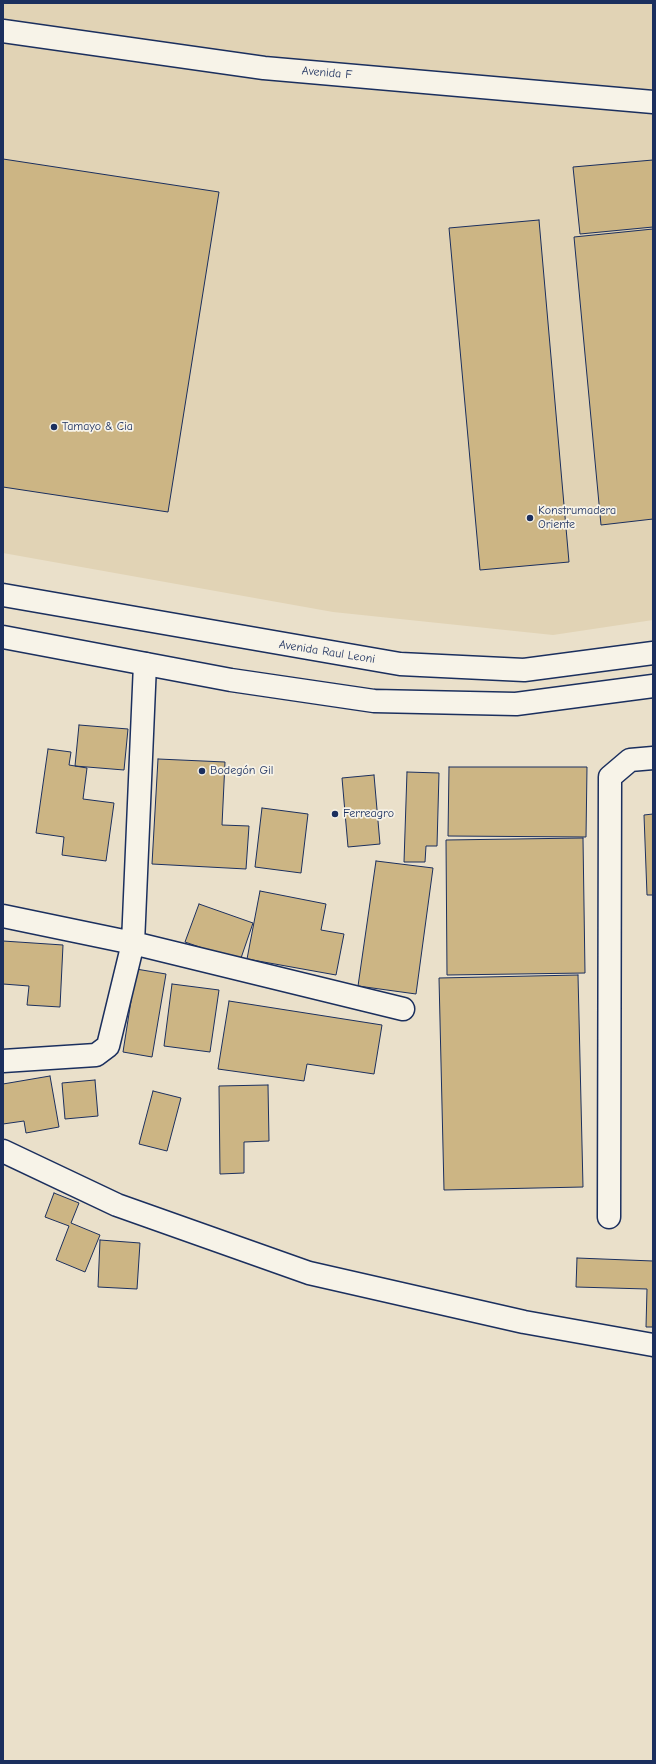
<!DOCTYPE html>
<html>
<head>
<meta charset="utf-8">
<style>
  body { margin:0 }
  #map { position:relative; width:656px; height:1764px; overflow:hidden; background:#eae0ca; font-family:"Comic Neue",sans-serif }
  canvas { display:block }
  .frame { position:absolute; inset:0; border:4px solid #1b2f5e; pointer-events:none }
</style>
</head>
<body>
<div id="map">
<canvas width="656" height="1764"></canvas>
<div class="frame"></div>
</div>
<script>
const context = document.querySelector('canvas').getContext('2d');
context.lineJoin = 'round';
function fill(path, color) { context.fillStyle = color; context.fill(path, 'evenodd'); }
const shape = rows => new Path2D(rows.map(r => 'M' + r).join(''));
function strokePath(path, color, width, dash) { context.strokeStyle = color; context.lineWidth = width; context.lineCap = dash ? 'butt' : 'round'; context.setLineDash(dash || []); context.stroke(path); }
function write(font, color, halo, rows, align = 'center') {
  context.font = font + ' "Comic Neue",sans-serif'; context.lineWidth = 3.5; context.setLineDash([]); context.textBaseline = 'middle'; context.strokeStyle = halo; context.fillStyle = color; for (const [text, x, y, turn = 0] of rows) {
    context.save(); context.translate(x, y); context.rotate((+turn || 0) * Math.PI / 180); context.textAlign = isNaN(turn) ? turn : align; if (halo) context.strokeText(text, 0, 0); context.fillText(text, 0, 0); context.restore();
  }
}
fill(shape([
  [3,3,653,3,653,620,553,635,333,612,3,553]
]), '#e1d3b5');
const building = shape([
  [3,159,219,192,168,512,3,487,3,159],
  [653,160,653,227,580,234,573,167,653,160],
  [539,220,569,562,480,570,449,228,539,220],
  [653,229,653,519,601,525,574,237,653,229],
  [79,725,128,729,124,770,75,766,79,725],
  [48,749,71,752,69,765,87,768,83,799,114,803,106,861,62,855,64,837,36,833,48,749],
  [158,759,225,762,222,825,249,826,246,869,152,864,158,759],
  [449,767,587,767,586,837,448,836,449,767],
  [407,772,439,773,437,846,426,846,425,862,404,862,407,772],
  [374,775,380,844,348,847,342,778,374,775],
  [262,808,308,814,301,873,255,867,262,808],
  [653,814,653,895,647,895,644,815,653,814],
  [583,838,585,973,447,975,446,840,583,838],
  [376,861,433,868,416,994,358,986,376,861],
  [260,891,326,904,321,930,344,934,336,975,247,959,260,891],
  [199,904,253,923,240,961,185,942,199,904],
  [3,941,63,945,60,1007,27,1005,29,986,3,984,3,941],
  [136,969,166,974,152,1057,123,1052,136,969],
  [578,975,583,1187,444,1190,439,978,578,975],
  [172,984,219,990,210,1052,164,1046,172,984],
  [229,1001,382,1025,374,1074,307,1064,304,1081,218,1069,229,1001],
  [50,1076,59,1127,26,1133,24,1121,3,1124,3,1084,50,1076],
  [95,1080,98,1116,65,1119,62,1083,95,1080],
  [268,1085,269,1141,244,1142,244,1173,220,1174,219,1086,268,1085],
  [153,1091,181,1098,167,1151,139,1144,153,1091],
  [54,1193,79,1203,71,1223,100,1235,85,1272,56,1260,69,1226,45,1217,54,1193],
  [100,1240,140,1243,137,1289,98,1287,100,1240],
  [577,1258,653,1261,653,1327,646,1327,647,1289,576,1287,577,1258]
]);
fill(building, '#ccb584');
strokePath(building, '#1b2f5e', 1);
const minor = shape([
  [3,31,264,68,653,102],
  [3,916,133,943,403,1009],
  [3,1061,96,1055,108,1046,133,943,145,664],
  [3,1151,117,1205,309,1273,524,1322,653,1345],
  [609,1217,610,777,630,760,653,758]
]);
const major = shape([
  [3,595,400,664,524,670,653,653],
  [3,637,231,680,374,701,516,704,653,686]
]);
strokePath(minor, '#1b2f5e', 25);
strokePath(major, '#1b2f5e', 25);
strokePath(minor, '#f7f3e8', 22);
strokePath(major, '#f7f3e8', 22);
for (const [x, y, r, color] of [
  [54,427,4,"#1b2f5e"],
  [530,518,4,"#1b2f5e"],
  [202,771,4,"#1b2f5e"],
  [335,814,4,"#1b2f5e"]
]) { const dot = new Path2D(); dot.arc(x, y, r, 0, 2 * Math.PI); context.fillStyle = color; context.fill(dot); strokePath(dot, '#f7f3e8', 1.5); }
write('12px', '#1b2f5e', '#f7f3e8', [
  ["Avenida F",327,73,5],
  ["Avenida Raul Leoni",327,652,9]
]);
write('12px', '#1b2f5e', '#f7f3e8', [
  ["Tamayo & Cia",62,427],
  ["Konstrumadera",538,511],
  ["Oriente",538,525],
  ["Bodegón Gil",210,771],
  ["Ferreagro",343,814]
], 'left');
</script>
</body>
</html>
